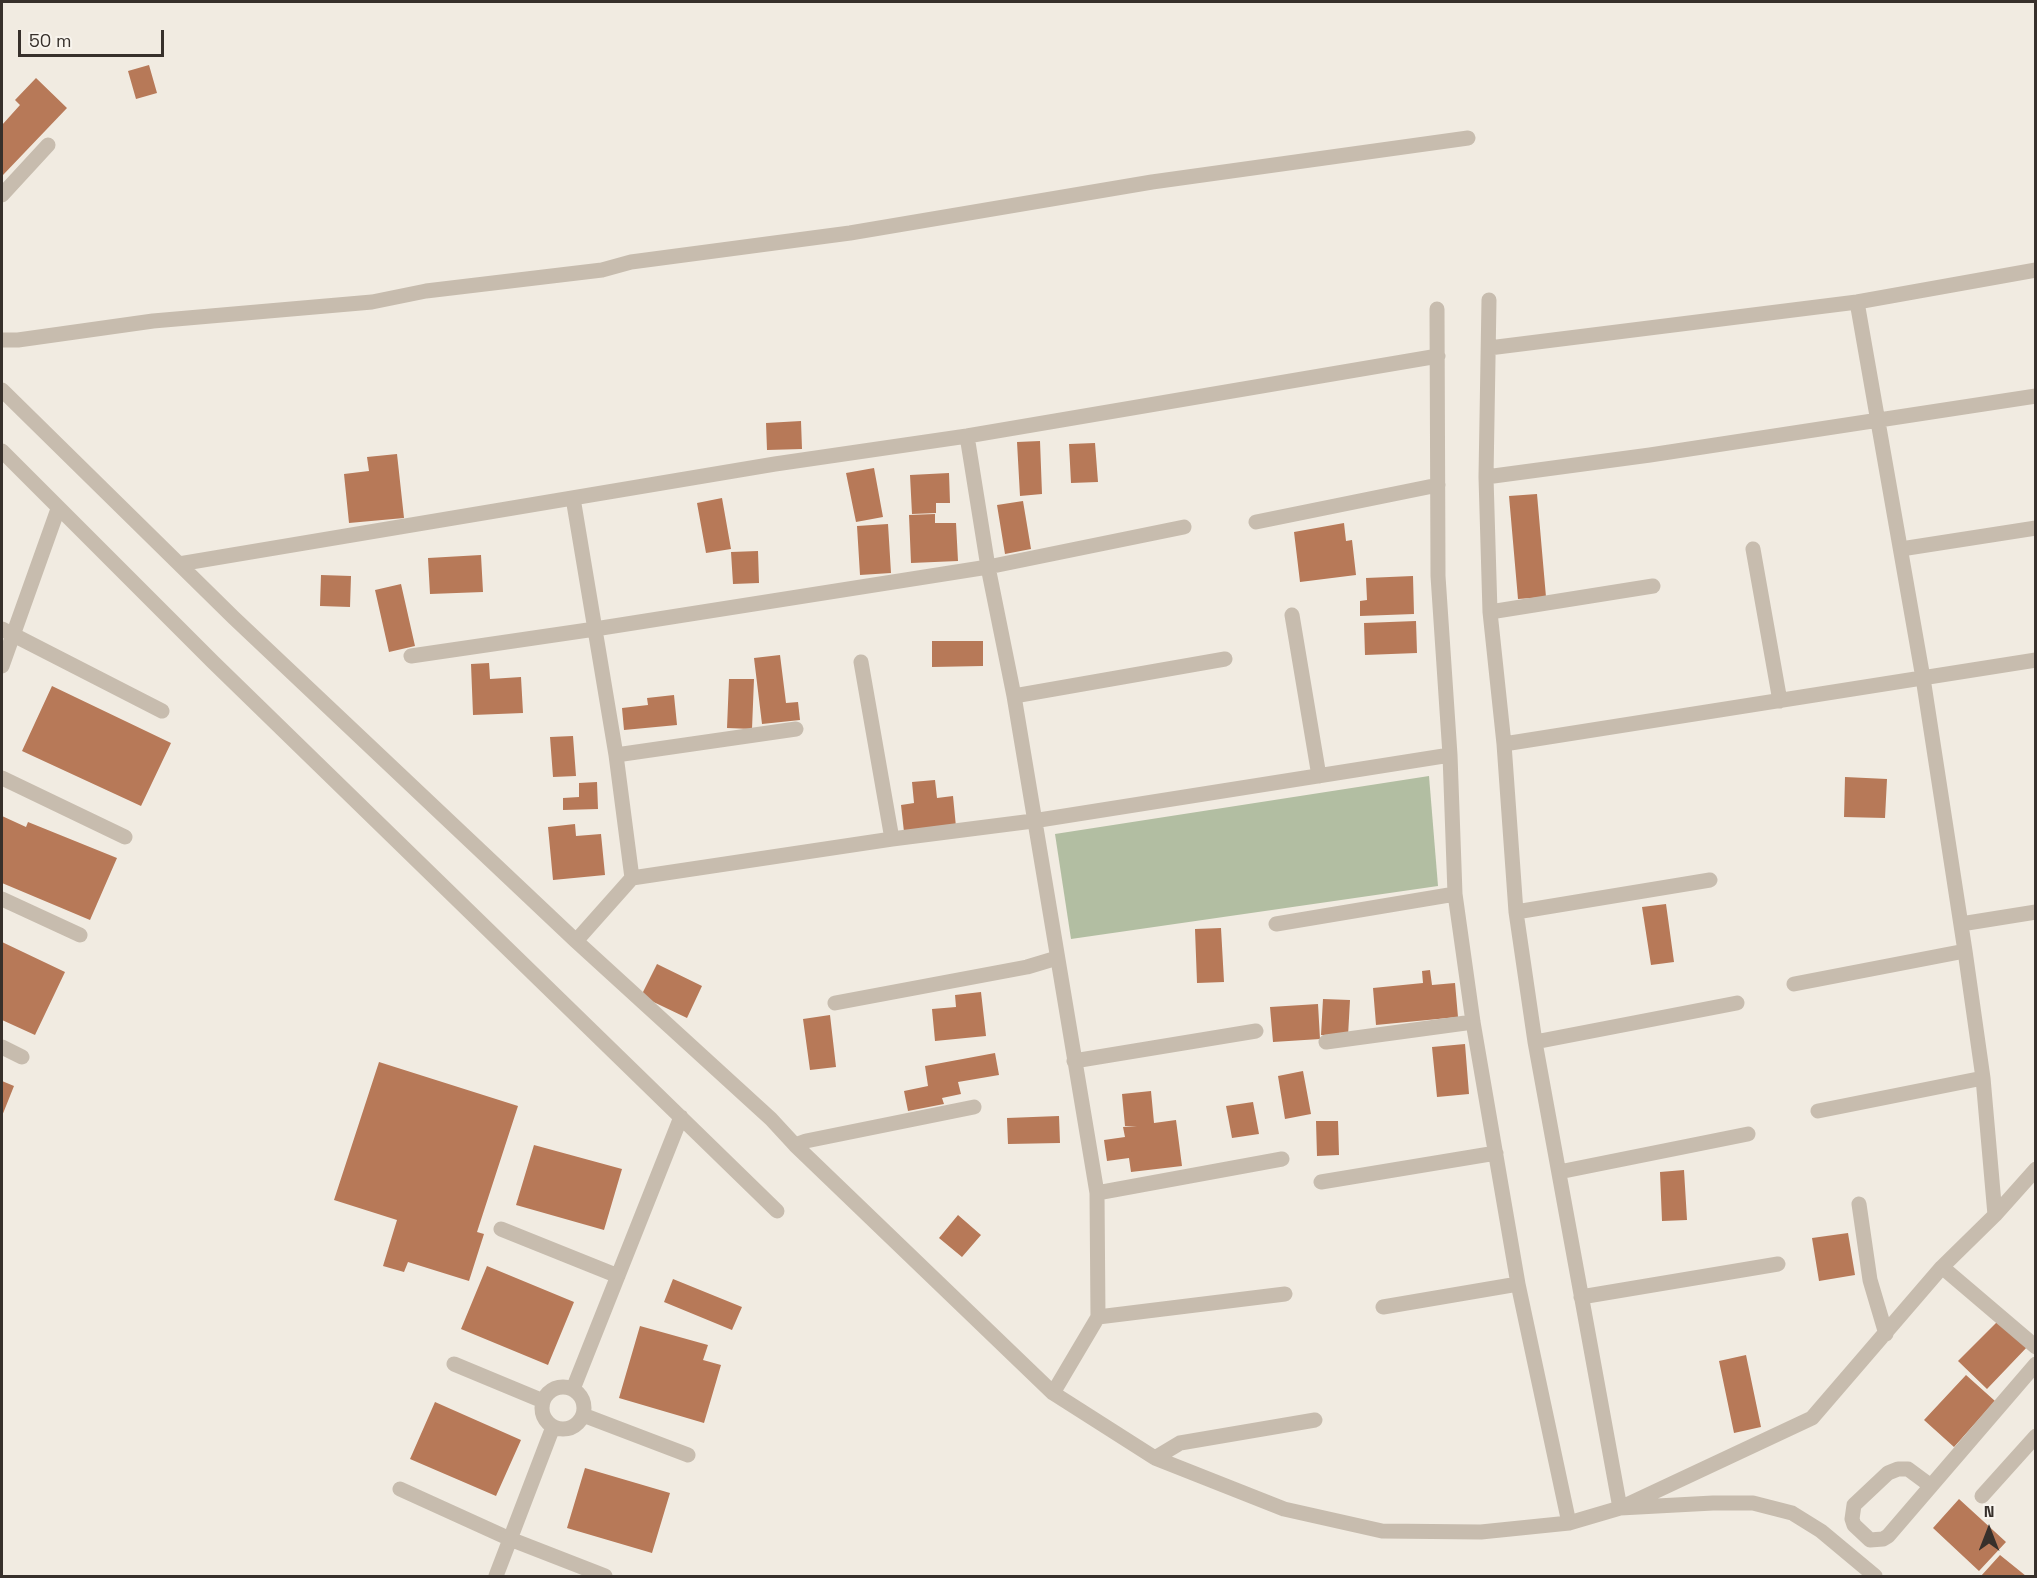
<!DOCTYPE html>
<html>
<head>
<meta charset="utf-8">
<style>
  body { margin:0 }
  #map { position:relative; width:2037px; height:1578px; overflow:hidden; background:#f1ebe1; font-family:"Space Grotesk",sans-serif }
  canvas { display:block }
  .frame { position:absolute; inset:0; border:3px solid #37302b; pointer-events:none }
  .north { position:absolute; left:1959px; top:1500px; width:60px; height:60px; -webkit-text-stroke:4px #f8f4ed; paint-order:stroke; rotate:0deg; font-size:16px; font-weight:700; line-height:24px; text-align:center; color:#37302b }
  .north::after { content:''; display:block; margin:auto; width:21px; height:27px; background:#37302b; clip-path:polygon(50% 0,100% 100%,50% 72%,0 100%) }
  .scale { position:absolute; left:18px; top:30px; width:146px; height:27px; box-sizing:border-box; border:3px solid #37302b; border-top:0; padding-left:8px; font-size:18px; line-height:21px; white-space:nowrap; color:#37302b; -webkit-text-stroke:4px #f8f4ed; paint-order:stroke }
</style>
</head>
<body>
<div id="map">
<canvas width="2037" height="1578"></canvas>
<div class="frame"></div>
<div class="north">N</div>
<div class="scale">50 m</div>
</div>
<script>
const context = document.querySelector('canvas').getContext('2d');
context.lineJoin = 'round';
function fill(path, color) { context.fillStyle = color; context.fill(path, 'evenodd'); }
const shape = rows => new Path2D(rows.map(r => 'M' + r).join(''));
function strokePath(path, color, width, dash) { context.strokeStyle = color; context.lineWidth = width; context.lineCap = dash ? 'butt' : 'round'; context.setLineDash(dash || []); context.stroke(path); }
fill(shape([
  [1429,776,1438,886,1071,939,1055,834]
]), '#b2bea2');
fill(shape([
  [149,65,157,93,136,99,128,71],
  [36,78,67,108,3,175,2,125,20,105,15,100],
  [801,421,802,449,767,450,766,423],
  [1040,441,1042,494,1020,496,1017,442],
  [1095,443,1098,482,1071,483,1069,444],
  [397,454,404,518,349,523,344,474,369,471,367,457],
  [874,468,883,517,856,522,846,473],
  [949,473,950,503,936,503,936,513,912,514,910,475],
  [1537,494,1546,597,1518,599,1509,496],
  [722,498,731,549,706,553,697,503],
  [1023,501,1031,549,1005,554,997,505],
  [935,514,935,523,956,523,958,561,911,563,909,515],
  [1344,523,1346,541,1352,540,1356,575,1300,582,1294,532],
  [888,524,891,573,860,575,857,526],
  [758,551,759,583,733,584,731,552],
  [481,555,483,592,430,594,428,558],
  [321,575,351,576,350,607,320,606],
  [1413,576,1414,614,1360,616,1360,601,1367,600,1366,578],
  [401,584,415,646,389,652,375,590],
  [1416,621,1417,653,1365,655,1364,623],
  [932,641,983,641,983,666,932,667],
  [780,655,786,703,798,702,800,720,762,724,754,658],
  [489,663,490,679,521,677,523,713,473,715,471,664],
  [729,679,754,679,752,729,727,728],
  [52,686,171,743,141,806,22,751],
  [674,695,677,725,624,730,622,708,648,705,647,698],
  [573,736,576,776,553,777,550,737],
  [1845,777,1887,779,1885,818,1844,817],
  [935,780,937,798,953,796,956,827,904,832,901,805,914,803,912,782],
  [597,782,598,809,563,810,563,798,579,797,579,783],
  [2,816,26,827,28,822,117,858,90,920,2,883],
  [575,824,576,836,601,834,605,875,553,880,548,827],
  [1666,904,1674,962,1651,965,1642,907],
  [1221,928,1224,982,1197,983,1195,929],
  [2,942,65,972,35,1035,2,1020],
  [657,964,702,986,687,1018,641,996],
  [1430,970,1432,985,1455,983,1458,1017,1376,1025,1373,988,1423,983,1422,971],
  [981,992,986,1036,935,1041,932,1009,956,1007,955,995],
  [1323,999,1350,1000,1348,1036,1321,1035],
  [1318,1004,1320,1039,1273,1042,1270,1007],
  [830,1015,836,1067,810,1070,803,1019],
  [1465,1044,1469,1094,1437,1097,1432,1047],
  [995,1053,999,1075,958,1082,961,1094,942,1098,944,1104,908,1111,904,1091,928,1086,925,1066],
  [379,1062,518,1106,477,1232,484,1234,469,1281,408,1262,404,1272,383,1266,397,1220,334,1200],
  [1303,1071,1311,1114,1285,1119,1278,1076],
  [2,1081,14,1086,2,1116],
  [1151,1091,1154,1123,1176,1120,1182,1166,1131,1172,1129,1158,1107,1161,1104,1140,1125,1137,1123,1127,1137,1126,1125,1126,1122,1094],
  [1253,1102,1259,1134,1232,1138,1226,1106],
  [1059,1116,1060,1143,1008,1144,1007,1118],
  [1316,1121,1338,1121,1339,1155,1317,1156],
  [534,1145,622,1169,604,1230,516,1205],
  [1684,1170,1687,1220,1662,1221,1660,1172],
  [958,1215,981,1235,962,1257,939,1238],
  [1848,1233,1855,1275,1819,1281,1812,1238],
  [487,1266,574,1302,548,1365,461,1329],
  [673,1279,742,1307,732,1330,664,1302],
  [2001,1318,2029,1345,1987,1389,1958,1361],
  [640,1326,708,1345,703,1360,721,1365,704,1423,619,1398],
  [1746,1355,1761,1427,1734,1433,1719,1361],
  [1966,1375,1995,1401,1954,1447,1924,1420],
  [435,1402,521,1440,496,1496,410,1459],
  [585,1468,670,1493,652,1553,567,1528],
  [1959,1499,2006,1542,1979,1571,1933,1528],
  [2000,1555,2026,1576,1981,1576]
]), '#b77958');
strokePath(shape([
  [2,195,48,145],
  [1489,300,1486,477,1490,612,1504,744,1516,912,1535,1042,1620,1508,1713,1503,1753,1503,1792,1513,1821,1531,1875,1576],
  [1857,302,1923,678,1965,951,1983,1078,1995,1215],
  [1437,309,1438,576,1450,755,1455,894,1473,1022,1518,1284,1569,1523],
  [2,340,18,340,153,321,372,302,426,291,602,270,631,262,850,233,1152,182,1468,138],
  [1489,348,1857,302,2036,270],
  [2,390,234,618,576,941,771,1119,795,1145,1053,1393,1155,1458,1284,1509,1382,1531,1481,1532,1569,1523,1620,1508,1812,1418,1942,1267,1995,1215,2036,1169],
  [967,436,988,567,1014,696,1097,1193,1098,1317,1053,1393],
  [2,451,213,662,777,1211],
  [1486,477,1650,455,2036,396],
  [573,498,616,755,632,878],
  [1256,522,1438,485],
  [1753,549,1780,701],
  [1901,549,2036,528],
  [179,564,775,464,967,436,1438,356],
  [1490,612,1653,586],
  [1292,615,1319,776],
  [2,629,162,711],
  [411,656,595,629,988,567,1184,527],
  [861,662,892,839],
  [2,666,58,509],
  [1014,696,1225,659],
  [1504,744,2036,660],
  [616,755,796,729],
  [2,778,125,837],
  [2,899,80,935],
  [1516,912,1710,880],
  [1276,924,1455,894],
  [1961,924,2036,912],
  [576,941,632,878,892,839,1033,821,1450,755],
  [1794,984,1965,951],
  [835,1003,1027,967,1057,958],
  [1326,1042,1473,1022],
  [1535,1042,1737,1003],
  [2,1047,22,1057],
  [1074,1061,1256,1031],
  [1818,1111,1983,1078],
  [795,1145,806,1141,974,1107],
  [1559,1172,1748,1134],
  [1321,1182,1496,1153],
  [1097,1193,1282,1159],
  [1859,1204,1870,1280,1886,1334],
  [501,1229,618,1276],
  [1942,1267,2036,1347],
  [1581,1297,1778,1264],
  [1383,1307,1518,1284],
  [1098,1317,1285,1294],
  [454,1364,543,1401],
  '542 1408a21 21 0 1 1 42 0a21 21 0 1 1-42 0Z',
  [573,1389,681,1117],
  [583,1415,688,1455],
  [1155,1458,1180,1443,1315,1420],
  [1931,1486,1908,1469,1898,1469,1888,1473,1854,1505,1852,1519,1854,1525,1870,1540,1883,1539,1888,1536,1931,1486,2036,1364],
  [400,1489,510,1539,605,1576],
  [1982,1496,2036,1436],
  [496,1576,553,1427]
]), '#c7bcae', 15);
</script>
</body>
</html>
